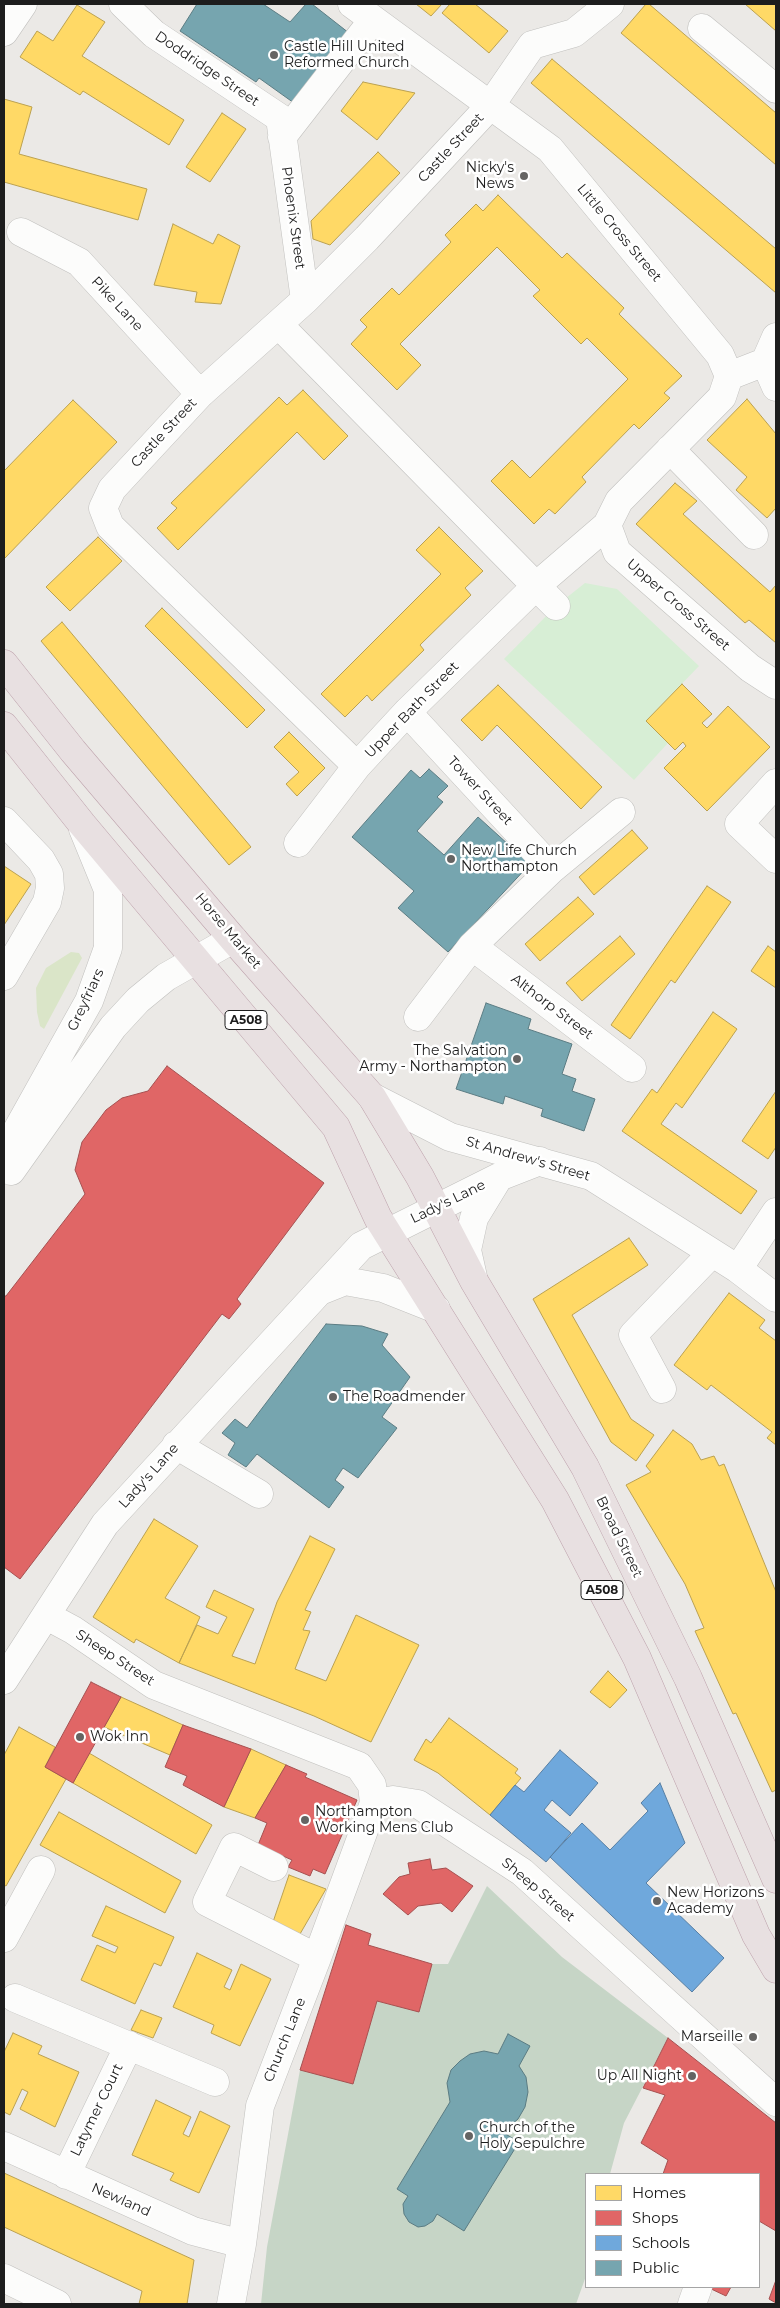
<!DOCTYPE html>
<html>
<head>
<meta charset="utf-8">
<style>
  body { margin:0 }
  #map { position:relative; width:780px; height:2308px; overflow:hidden; background:#ebe9e6; font-family:Montserrat,sans-serif }
  canvas { display:block }
  .frame { position:absolute; inset:0; border:5px solid #1d1d1d; pointer-events:none }
  .legend { position:absolute; left:585px; top:2173px; width:175px; height:115px; box-sizing:border-box; background:#fff; border:1px solid #a5a5a5; margin:0; padding:6px 9px; list-style:none; font-size:15px; color:#1d1d1d }
  .legend li { display:flex; align-items:center; gap:10px; height:25px }
  .legend b { width:25px; border:1px solid #a5a5a5 }
</style>
</head>
<body>
<div id="map">
<canvas width="780" height="2308"></canvas>
<div class="frame"></div>
<ul class="legend">
<li><b style="height:14px;background:#ffd966"></b>Homes</li>
<li><b style="height:14px;background:#e06666"></b>Shops</li>
<li><b style="height:14px;background:#6fa8dc"></b>Schools</li>
<li><b style="height:14px;background:#76a5af"></b>Public</li>
</ul>
</div>
<script>
const context = document.querySelector('canvas').getContext('2d');
context.lineJoin = 'round';
function fill(path, color) { context.fillStyle = color; context.fill(path, 'evenodd'); }
const shape = rows => new Path2D(rows.map(r => 'M' + r).join(''));
function strokePath(path, color, width, dash) { context.strokeStyle = color; context.lineWidth = width; context.lineCap = dash ? 'butt' : 'round'; context.setLineDash(dash || []); context.stroke(path); }
function write(font, color, halo, rows, align = 'center') {
  context.font = font + ' Montserrat,sans-serif'; context.lineWidth = 5; context.setLineDash([]); context.textBaseline = 'middle'; context.strokeStyle = halo; context.fillStyle = color; for (const [text, x, y, turn = 0] of rows) {
    context.save(); context.translate(x, y); context.rotate((+turn || 0) * Math.PI / 180); context.textAlign = isNaN(turn) ? turn : align; if (halo) context.strokeText(text, 0, 0); context.fillText(text, 0, 0); context.restore();
  }
}
fill(shape([
  [71,952,79,953,82,958,44,1029,40,1026,37,1012,36,988,46,968]
]), '#dae5c8');
fill(shape([
  [487,1886,562,1957,668,2038,624,2123,610,2174,586,2174,586,2276,576,2304,261,2304,267,2247,300,2070,353,2083,377,2001,419,2011,432,1964,448,1964]
]), '#c6d5c6');
fill(shape([
  [585,583,617,589,699,666,646,721,668,743,634,780,504,659,556,606]
]), '#d7eed5');
const homes = shape([
  [416,4,442,4,431,16,416,4],
  [450,4,475,4,508,31,489,53,442,13,450,4],
  [646,4,649,4,776,113,776,165,621,33,646,4],
  [745,4,776,4,776,31,745,4],
  [77,5,105,22,82,56,184,120,169,145,83,91,80,95,20,57,37,31,53,41,77,5],
  [552,59,776,249,776,293,531,83,552,59],
  [363,82,415,93,377,140,341,111,363,82],
  [4,99,32,107,19,154,147,189,138,220,4,182,4,99],
  [222,113,246,129,210,182,186,167,222,113],
  [378,152,400,173,330,245,313,239,311,221,378,152],
  [498,195,562,258,567,253,624,308,619,314,682,376,664,393,670,398,639,429,634,424,582,477,586,482,555,514,549,509,534,524,491,481,512,460,530,478,628,379,587,338,581,344,533,296,540,290,497,247,400,344,421,365,397,390,351,344,367,327,360,320,392,288,399,295,451,242,445,235,476,204,483,211,498,195],
  [173,224,213,244,218,234,240,246,221,304,195,302,197,292,154,285,173,224],
  [303,390,348,436,324,460,297,432,178,550,157,528,177,508,171,503,279,397,287,405,303,390],
  [747,399,776,434,776,508,767,518,736,490,747,477,707,440,747,399],
  [73,400,117,442,4,559,4,471,73,400],
  [675,483,697,501,683,514,770,592,776,585,776,643,749,620,745,623,636,524,675,483],
  [439,527,483,571,465,588,471,595,420,645,424,650,372,701,367,695,345,717,321,694,441,574,416,550,439,527],
  [98,537,122,561,70,611,46,587,98,537],
  [162,608,265,710,247,728,145,626,162,608],
  [62,622,251,847,229,865,41,641,62,622],
  [682,684,712,714,702,723,707,728,728,706,770,747,707,811,664,768,686,746,683,742,675,750,646,721,682,684],
  [498,685,602,787,581,809,497,725,482,741,461,720,498,685],
  [289,732,325,768,297,796,286,784,299,772,274,747,289,732],
  [632,830,648,848,594,895,579,877,632,830],
  [4,866,31,884,4,925,4,866],
  [707,886,731,902,675,983,671,980,630,1039,611,1025,707,886],
  [578,897,594,914,540,961,525,944,578,897],
  [620,936,635,954,582,1001,566,983,620,936],
  [768,946,776,952,776,988,751,971,768,946],
  [713,1012,737,1029,682,1108,676,1103,661,1124,757,1191,741,1214,622,1131,652,1089,657,1093,713,1012],
  [776,1091,776,1147,768,1159,742,1141,776,1091],
  [629,1238,648,1265,572,1315,631,1419,654,1435,636,1461,611,1442,533,1299,629,1238],
  [729,1293,765,1320,759,1328,776,1341,776,1445,767,1438,772,1432,711,1385,707,1390,674,1365,729,1293],
  [673,1430,692,1444,701,1460,714,1456,719,1466,724,1464,776,1592,776,1790,772,1792,736,1713,733,1714,695,1631,704,1628,685,1584,626,1485,651,1472,646,1466,673,1430],
  [154,1519,198,1546,165,1598,200,1617,179,1663,136,1639,134,1643,93,1617,154,1519],
  [310,1536,335,1549,305,1610,311,1612,303,1630,310,1631,295,1669,326,1681,356,1615,419,1645,371,1742,314,1716,179,1663,197,1625,218,1634,227,1617,206,1607,214,1590,254,1609,232,1656,255,1664,277,1602,310,1536],
  [608,1671,627,1690,610,1708,590,1692,608,1671],
  [121,1697,183,1725,170,1755,104,1727,121,1697],
  [449,1718,518,1769,515,1773,521,1778,490,1815,438,1773,414,1760,426,1739,431,1743,449,1718],
  [19,1727,55,1747,45,1767,66,1779,6,1886,4,1885,4,1755,19,1727],
  [251,1749,286,1765,255,1818,224,1807,251,1749],
  [89,1753,212,1825,196,1854,73,1783,89,1753],
  [59,1812,181,1881,165,1913,40,1845,59,1812],
  [289,1875,326,1889,300,1934,273,1922,289,1875],
  [106,1906,174,1937,161,1966,154,1963,135,2004,81,1980,97,1945,115,1953,118,1947,92,1936,106,1906],
  [197,1953,232,1970,224,1987,230,1990,241,1964,271,1979,240,2046,211,2033,214,2025,173,2007,197,1953],
  [141,2010,162,2018,153,2038,131,2030,141,2010],
  [13,2033,42,2046,38,2054,79,2072,55,2127,20,2109,28,2092,22,2089,10,2115,4,2112,4,2052,13,2033],
  [156,2100,191,2117,183,2134,189,2137,200,2111,230,2126,199,2193,170,2180,174,2173,132,2155,156,2100],
  [4,2173,194,2260,187,2304,139,2304,142,2291,4,2227,4,2173]
]);
fill(homes, '#ffd966');
strokePath(homes, '#bba150', 1);
const shops = shape([
  [167,1066,324,1183,237,1299,241,1304,229,1319,222,1314,20,1579,4,1567,4,1296,6,1296,85,1194,75,1170,82,1142,106,1110,122,1098,148,1091,167,1066],
  [91,1682,121,1697,73,1783,45,1767,91,1682],
  [183,1725,251,1749,224,1807,183,1785,187,1776,165,1767,183,1725],
  [286,1765,307,1774,305,1777,357,1800,325,1874,313,1869,310,1876,288,1867,292,1860,258,1845,267,1823,255,1818,286,1765],
  [430,1859,432,1870,446,1868,473,1886,452,1912,441,1903,418,1906,408,1915,383,1894,399,1877,410,1874,408,1863,430,1859],
  [346,1925,371,1934,368,1945,432,1964,419,2012,377,2001,353,2084,300,2070,346,1925],
  [668,2038,776,2123,776,2231,759,2221,759,2174,663,2174,668,2160,641,2143,665,2095,643,2088,668,2038],
  [776,2280,776,2303,769,2299,776,2280],
  [707,2287,731,2287,726,2296,707,2287]
]);
fill(shops, '#e06666');
strokePath(shops, '#a65050', 1);
const schools = shape([
  [560,1750,598,1783,570,1816,552,1800,544,1810,571,1833,546,1862,490,1815,515,1785,524,1792,560,1750],
  [660,1783,685,1843,646,1883,724,1958,692,1992,550,1857,582,1823,610,1850,648,1811,641,1803,660,1783]
]);
fill(schools, '#6fa8dc');
strokePath(schools, '#567ea3', 1);
const public = shape([
  [197,4,263,4,290,22,306,4,312,4,349,33,294,103,259,78,256,82,180,31,197,4],
  [429,769,448,786,437,797,443,802,417,831,444,855,478,817,530,864,448,952,398,908,414,891,352,837,411,770,420,778,429,769],
  [486,1003,531,1019,528,1029,572,1044,562,1074,576,1079,572,1091,595,1099,584,1131,541,1116,543,1109,505,1096,503,1104,456,1089,486,1003],
  [326,1324,362,1326,388,1334,382,1345,410,1377,382,1417,397,1428,358,1478,343,1468,335,1480,344,1487,329,1508,257,1454,246,1467,228,1455,235,1443,222,1433,235,1419,247,1428,326,1324],
  [508,2034,530,2046,519,2066,526,2077,528,2092,525,2107,518,2119,509,2127,497,2129,519,2142,464,2231,437,2214,433,2221,425,2226,418,2227,409,2222,404,2214,403,2204,408,2196,397,2189,450,2102,447,2083,451,2070,460,2061,470,2054,484,2051,498,2054,508,2034]
]);
fill(public, '#76a5af');
strokePath(public, '#5b7c83', 1);
const minor = shape([
  [123,4,154,34,280,118,305,300],
  [352,4,550,149,720,355,729,376],
  [702,28,776,89],
  [4,32,23,4],
  [282,137,373,20],
  [21,232,79,262,200,394],
  [279,325,536,586,607,525,619,501,722,397,729,376,765,362],
  [776,337,765,362,776,387],
  [670,449,754,535],
  [607,525,617,552,750,668,776,685],
  [407,712,552,869],
  [357,766,110,526,103,508,112,489,200,394,305,300,367,238,490,106,532,45,574,33,610,4],
  [776,783,739,824,776,859],
  [4,821,41,860,49,874,50,888,47,902,4,976],
  [298,843,357,766,407,712,536,586,556,606],
  [472,946,632,1068],
  [418,1017,472,946,552,869,621,812],
  [372,1097,450,1137,591,1176,738,1269,776,1298],
  [4,1165,17,1130,89,1001,108,948,108,890,83,829],
  [11,1171,113,1027,138,1000,166,977,233,939],
  [738,1269,776,1212],
  [473,1277,467,1250,474,1218,499,1177],
  [320,1291,345,1281,383,1288,436,1309],
  [662,1389,633,1335,712,1253],
  [176,1445,259,1494],
  [47,1616,73,1630,154,1685,359,1766,372,1785,374,1803,317,1958,260,2106,242,2244,231,2304],
  [4,1680,105,1524,361,1246,499,1177,540,1161],
  [374,1803,393,1800,418,1804,522,1872,776,2102],
  [274,1867,234,1847,207,1902,317,1958],
  [4,1938,41,1870],
  [15,1998,215,2082],
  [4,2146,193,2231,242,2244],
  [66,2175,129,2045],
  [4,2278,57,2304],
  [692,2304,698,2287]
]);
const highway = shape([
  [4,664,73,751,233,939,372,1097,420,1177,474,1281,585,1467,688,1678,776,1879],
  [4,726,82,824,336,1127,378,1218,555,1500,637,1658,756,1935,776,1969]
]);
strokePath(minor, '#c1c0be', 29);
strokePath(highway, '#bda1ab', 29);
strokePath(minor, '#fcfcfb', 28);
strokePath(highway, '#e8e0e1', 28);
for (const [x, y, r, color] of [
  [274,55,5,"#656463"],
  [524,176,5,"#656463"],
  [451,859,5,"#656463"],
  [517,1059,5,"#656463"],
  [333,1397,5,"#656463"],
  [80,1737,5,"#656463"],
  [305,1820,5,"#656463"],
  [657,1901,5,"#656463"],
  [753,2037,5,"#656463"],
  [692,2076,5,"#656463"],
  [469,2136,5,"#656463"]
]) { const dot = new Path2D(); dot.arc(x, y, r, 0, 2 * Math.PI); context.fillStyle = color; context.fill(dot); strokePath(dot, '#fff', 2); }
for (const [x, y, w] of [
  [246,1020,42],
  [602,1590,42]
]) { const box = new Path2D(); box.roundRect(x - w / 2, y - 9.5, w, 19, 4); context.fillStyle = '#fff'; context.fill(box); strokePath(box, '#1d1d1d', 1); }
write('bold 12px', '#1d1d1d', null, [
  ["A508",246,1020],
  ["A508",602,1590]
]);
write('14px', '#1d1d1d', '#fff', [
  ["Castle Hill United",284,47],
  ["Reformed Church",284,63],
  ["Nicky's",514,168,"right"],
  ["News",514,184,"right"],
  ["New Life Church",461,851],
  ["Northampton",461,867],
  ["The Salvation",507,1051,"right"],
  ["Army - Northampton",507,1067,"right"],
  ["The Roadmender",343,1397],
  ["Wok Inn",90,1737],
  ["Northampton",315,1812],
  ["Working Mens Club",315,1828],
  ["New Horizons",667,1893],
  ["Academy",667,1909],
  ["Marseille",743,2037,"right"],
  ["Up All Night",682,2076,"right"],
  ["Church of the",479,2128],
  ["Holy Sepulchre",479,2144]
], 'left');
write('14px', '#1d1d1d', '#fff', [
  ["Doddridge Street",207,69,34],
  ["Castle Street",451,148,-47],
  ["Phoenix Street",293,218,82],
  ["Little Cross Street",619,233,50],
  ["Pike Lane",117,304,47],
  ["Castle Street",164,433,-47],
  ["Upper Cross Street",678,605,41],
  ["Upper Bath Street",412,710,-46],
  ["Tower Street",480,791,47],
  ["Horse Market",228,931,50],
  ["Greyfriars",86,1000,-65],
  ["Althorp Street",552,1007,37],
  ["St Andrew's Street",528,1159,16],
  ["Lady's Lane",448,1202,-26],
  ["Lady's Lane",149,1476,-48],
  ["Broad Street",619,1537,64],
  ["Sheep Street",115,1658,33],
  ["Sheep Street",538,1890,40],
  ["Church Lane",285,2040,-68],
  ["Latymer Court",97,2110,-64],
  ["Newland",121,2200,24]
]);
</script>
</body>
</html>
